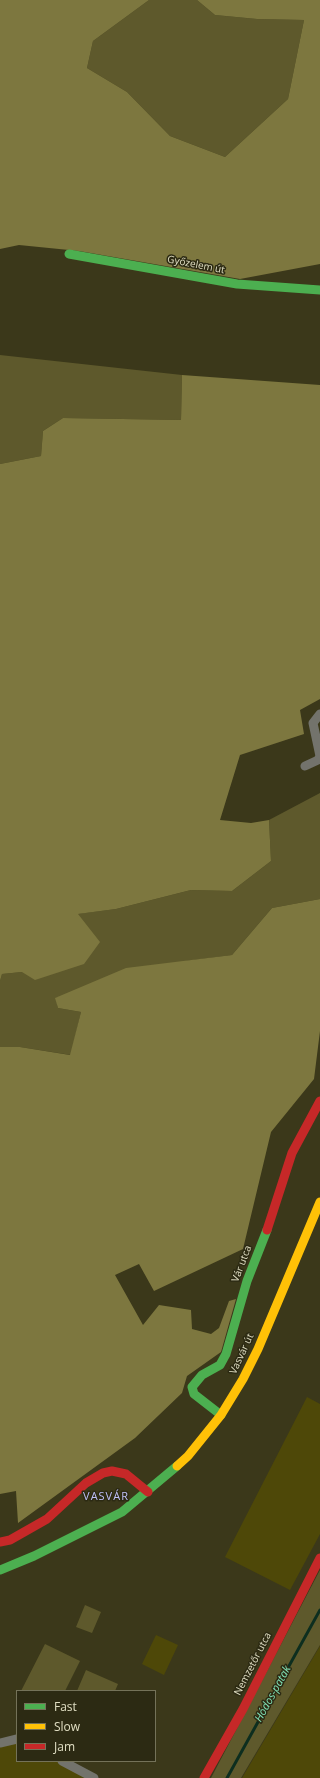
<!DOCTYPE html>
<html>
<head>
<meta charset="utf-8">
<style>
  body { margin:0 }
  #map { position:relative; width:320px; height:1778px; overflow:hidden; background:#3b381a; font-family:"Open Sans",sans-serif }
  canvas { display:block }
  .legend { position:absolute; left:16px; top:1690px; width:140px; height:72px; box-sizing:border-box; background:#2c2a13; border:1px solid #747259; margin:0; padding:5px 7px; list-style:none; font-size:12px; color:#e0dec3 }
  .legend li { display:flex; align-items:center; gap:8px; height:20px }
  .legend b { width:20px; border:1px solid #747259 }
</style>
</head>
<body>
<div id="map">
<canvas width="320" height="1778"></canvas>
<ul class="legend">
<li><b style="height:5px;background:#4caf50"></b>Fast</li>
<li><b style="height:5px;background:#ffc107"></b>Slow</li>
<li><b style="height:5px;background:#c62828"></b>Jam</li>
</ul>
</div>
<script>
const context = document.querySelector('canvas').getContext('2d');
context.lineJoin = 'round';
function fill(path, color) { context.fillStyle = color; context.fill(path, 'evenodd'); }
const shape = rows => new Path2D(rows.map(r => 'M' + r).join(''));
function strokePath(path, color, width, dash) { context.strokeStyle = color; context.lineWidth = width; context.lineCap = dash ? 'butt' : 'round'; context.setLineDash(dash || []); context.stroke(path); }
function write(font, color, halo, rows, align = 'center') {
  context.font = font + ' "Open Sans",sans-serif'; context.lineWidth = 3; context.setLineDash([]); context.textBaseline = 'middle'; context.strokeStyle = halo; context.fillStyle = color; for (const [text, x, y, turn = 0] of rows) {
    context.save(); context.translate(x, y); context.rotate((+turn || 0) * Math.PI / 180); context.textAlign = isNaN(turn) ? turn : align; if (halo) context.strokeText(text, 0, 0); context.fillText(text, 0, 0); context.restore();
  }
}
fill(shape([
  [307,1397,320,1404,320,1534,290,1590,225,1557],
  [156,1635,178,1645,164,1675,142,1664],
  [320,1646,320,1778,242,1778],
  [17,1739,17,1761,62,1761,94,1778,0,1778,0,1743]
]), '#4e4808');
fill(shape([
  [149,0,197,0,215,15,257,19,304,20,288,99,225,157,170,136,127,92,87,68,93,41],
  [0,355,182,375,181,420,63,418,43,431,41,456,0,464],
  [320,793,320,899,272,908,232,955,186,961,56,998,58,1008,81,1012,71,1055,20,1047,0,1047,0,981,2,974,22,972,77,914,116,909,191,890,232,891,271,861,269,820],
  [320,1570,320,1645,241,1778,211,1778],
  [85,1605,101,1612,92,1633,76,1627],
  [45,1644,80,1661,65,1691,21,1691],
  [86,1670,118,1684,115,1691,77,1691]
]), '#5e592c');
fill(shape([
  [0,0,149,0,93,41,87,68,127,92,170,136,225,157,288,99,304,20,257,19,215,15,197,0,320,0,320,264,240,279,79,251,19,245,0,249],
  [182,375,320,385,320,699,300,710,304,734,240,755,220,820,251,823,269,820,271,861,232,891,191,890,116,909,78,914,100,942,84,964,35,980,22,972,2,974,0,981,0,464,41,456,43,431,63,418,181,420],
  [320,899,320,1031,314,1079,271,1132,243,1249,154,1291,139,1264,115,1275,143,1325,159,1305,191,1310,192,1329,211,1334,219,1328,229,1301,236,1299,221,1352,187,1376,182,1393,135,1438,18,1523,16,1491,0,1494,0,1047,20,1047,70,1055,81,1012,58,1008,55,998,126,968,232,955,272,908]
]), '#7d773f');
strokePath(shape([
  [227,1778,320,1610]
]), '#0d2e1f', 3);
strokePath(shape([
  [305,766,318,760,320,756,313,723,320,714],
  [0,1743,17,1739],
  [62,1761,94,1778]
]), '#73736c', 9);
strokePath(shape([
  [69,254,237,284,320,290],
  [221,1415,194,1394,192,1387,202,1375,220,1365,226,1354,247,1281,267,1230],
  [0,1570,34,1556,122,1512,177,1466]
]), '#4caf50', 9);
strokePath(shape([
  [177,1466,188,1456,221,1415,243,1379,258,1349,320,1202]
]), '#ffc107', 9);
strokePath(shape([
  [267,1230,292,1153,320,1101],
  [0,1542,10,1540,47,1519,86,1483,103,1473,112,1471,126,1474,148,1492],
  [204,1778,243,1709,320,1558]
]), '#c62828', 9);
write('10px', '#e0dec3', '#2c2a13', [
  ["Győzelem út",196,265,11],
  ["Vár utca",242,1264,-69],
  ["Vasvár út",242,1354,-65],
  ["Nemzetőr utca",253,1664,-63]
]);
context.letterSpacing = '1px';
write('11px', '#bfc0f9', '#2c2a13', [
  ["VASVÁR",106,1497]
]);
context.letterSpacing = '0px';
write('italic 11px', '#80e2b7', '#2c2a13', [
  ["Hódos-patak",273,1694,-61]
]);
</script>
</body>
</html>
